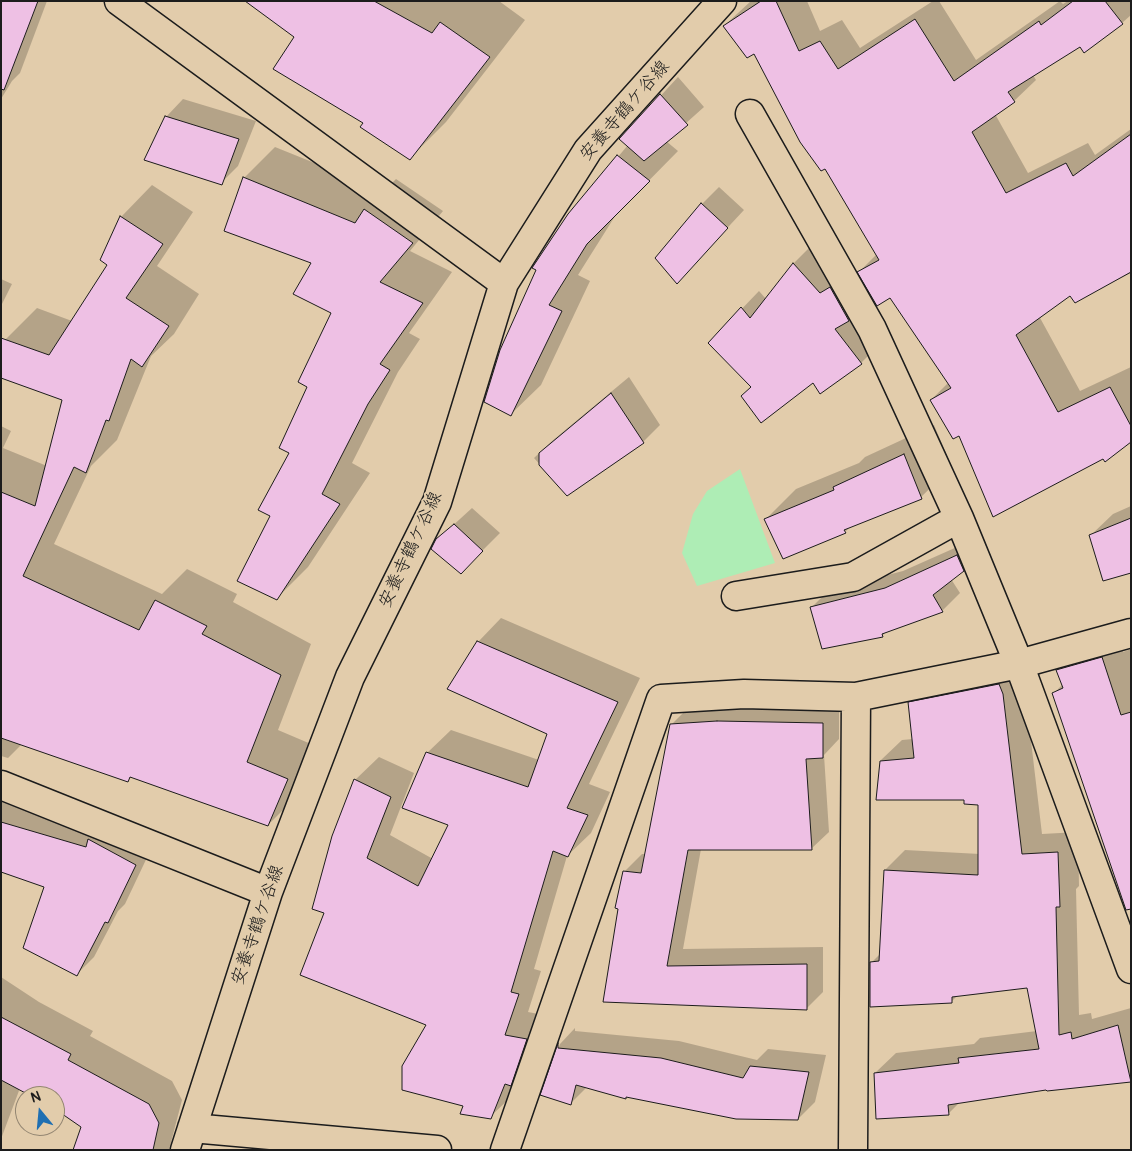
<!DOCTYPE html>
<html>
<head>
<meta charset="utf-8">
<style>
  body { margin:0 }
  #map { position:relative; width:1132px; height:1151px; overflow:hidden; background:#e2ccab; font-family:Pangolin,sans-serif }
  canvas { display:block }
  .frame { position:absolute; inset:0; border:2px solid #1c1c1c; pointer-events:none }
  .north { position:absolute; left:15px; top:1086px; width:50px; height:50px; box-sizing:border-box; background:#e2ccab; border:1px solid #938672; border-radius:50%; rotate:343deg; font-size:14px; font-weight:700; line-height:20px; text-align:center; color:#1c1c1c }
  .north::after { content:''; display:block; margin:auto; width:18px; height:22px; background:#1f6fb2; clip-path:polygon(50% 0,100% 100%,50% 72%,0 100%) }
</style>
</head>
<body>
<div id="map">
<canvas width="1132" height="1151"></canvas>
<div class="frame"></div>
<div class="north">N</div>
</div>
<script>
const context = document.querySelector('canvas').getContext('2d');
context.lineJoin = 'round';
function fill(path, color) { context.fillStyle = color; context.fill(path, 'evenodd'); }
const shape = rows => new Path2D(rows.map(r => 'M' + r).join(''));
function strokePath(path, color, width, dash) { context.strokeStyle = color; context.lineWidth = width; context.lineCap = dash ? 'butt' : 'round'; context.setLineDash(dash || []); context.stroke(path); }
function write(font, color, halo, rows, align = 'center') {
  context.font = font + ' Pangolin,"Klee One",sans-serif'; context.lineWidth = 4; context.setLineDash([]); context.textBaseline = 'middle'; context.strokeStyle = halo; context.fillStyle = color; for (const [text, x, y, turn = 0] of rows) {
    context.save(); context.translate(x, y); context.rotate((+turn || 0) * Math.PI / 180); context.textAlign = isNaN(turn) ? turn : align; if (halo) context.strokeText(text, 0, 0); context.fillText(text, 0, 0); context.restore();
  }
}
fill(shape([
  [740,469,775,563,697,586,682,553,693,514,707,491]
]), '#aeedb5');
fill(shape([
  [1,1,47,1,20,73,12,81,1,99],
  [248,1,499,1,525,20,446,122,410,158,365,123,296,37],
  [751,1,807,1,820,31,842,20,860,48,933,1,939,1,976,60,1060,1,1063,4,1068,1,1131,1,1131,15,1122,23,1080,46,1033,75,1036,80,1014,101,995,114,1028,173,1088,143,1095,155,1131,129,1131,273,1075,301,1070,294,1039,316,1080,391,1131,367,1131,441,960,434,931,400,949,382,890,296,859,272,877,254,754,53,724,26],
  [678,77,704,107,666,141,678,151,617,213,578,275,590,281,541,385,511,414,568,216,628,145,621,139],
  [183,99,256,121,238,166,221,183,166,117],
  [275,147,384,191,396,179,443,211,410,251,452,272,409,333,420,339,398,372,352,463,370,473,308,567,277,598,272,516,309,386,332,312,313,263,244,178],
  [152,185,193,212,157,266,199,294,174,334,151,356,117,440,91,466,54,544,162,594,187,569,237,594,233,602,311,644,278,730,318,747,300,793,268,825,132,776,128,781,22,744,8,758,1,756,1,426,11,431,3,448,47,466,64,399,5,340,37,308,72,321,109,264,121,217],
  [719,187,744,210,677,282,702,204],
  [811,246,878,346,861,363,813,381,752,387,709,343,759,291,766,299,794,263],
  [1,279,12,284,1,306],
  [629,377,660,425,643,442,567,495,534,458,552,441],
  [934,425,952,467,921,497,852,525,845,532,766,519,796,489,859,463,865,457],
  [1131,506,1131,572,1091,535,1113,514],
  [472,508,500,533,461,572,437,540],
  [975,539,980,553,951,579,960,593,942,611,887,631,882,636,812,607,829,590,903,571],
  [501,618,640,678,589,784,610,792,591,833,567,856,534,969,541,971,528,1012,549,1016,514,1094,490,1117,465,1105,428,1025,326,913,355,780,379,757,414,773,390,835,433,859,450,824,427,753,451,730,539,760,549,734,478,642],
  [1119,641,1123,652,1131,649,1131,876,1053,694,1063,684,1057,670,1075,653],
  [1023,673,1042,834,1078,832,1079,886,1076,889,1079,1015,1091,1013,1092,1019,1131,1008,1131,1081,1048,1090,1047,1088,961,1101,948,1114,875,1073,896,1053,974,1044,980,1038,1037,1031,1028,986,958,995,952,1001,872,962,881,953,885,870,905,850,980,854,979,803,966,799,877,798,881,760,902,740,913,739,909,703,930,683],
  [839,706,839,739,824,755,829,832,811,849,701,849,683,949,823,947,823,992,806,1009,604,1000,625,871,642,854,646,854,671,725,689,707],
  [1,801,152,847,125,904,118,911,94,957,77,974,46,886,1,871],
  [1,977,39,1002,93,1031,90,1036,172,1081,182,1100,169,1150,74,1150,83,1127,55,1108,55,1096,34,1096,20,1088,1,1139],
  [575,1028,575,1031,679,1041,757,1060,768,1049,826,1055,815,1102,798,1119,627,1096,625,1098,587,1087,570,1104,542,1094,560,1044]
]), '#0003');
const building = shape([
  [1,1,38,1,4,90,1,89,1,1],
  [245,1,374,1,432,33,440,22,490,57,410,160,360,127,363,123,273,69,294,37,245,1],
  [761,1,776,1,799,51,820,41,838,69,915,19,954,81,1039,21,1041,25,1073,1,1105,1,1123,24,1084,53,1080,47,1008,92,1015,102,972,132,1006,193,1066,163,1073,176,1131,134,1131,272,1075,303,1070,296,1016,335,1058,412,1110,387,1131,426,1131,442,1105,462,1103,459,993,517,959,436,953,439,930,400,951,388,890,298,877,306,857,272,879,260,825,169,821,171,800,142,754,54,747,58,723,26,761,1],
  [660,94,688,125,644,161,619,139,660,94],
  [165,116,239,139,222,185,144,160,165,116],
  [617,155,650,181,587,244,549,305,562,311,511,416,484,402,500,350,536,270,532,268,568,214,617,155],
  [243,177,355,223,364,209,413,243,380,282,423,303,380,364,390,370,368,404,322,494,340,504,277,600,237,581,270,516,258,510,289,453,279,448,307,387,298,382,331,313,293,294,311,263,224,231,243,177],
  [701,203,728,228,677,284,655,258,701,203],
  [120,216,163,244,126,298,169,326,142,367,131,359,109,421,106,420,86,473,74,467,23,576,139,630,155,600,207,626,202,634,281,675,247,762,288,779,268,826,130,777,128,782,1,738,1,492,35,506,62,400,1,378,1,338,49,355,107,265,100,260,120,216],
  [793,263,820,293,830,287,849,321,835,329,862,364,820,394,813,383,761,423,741,396,751,387,708,343,741,307,750,318,793,263],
  [611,393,644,443,567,496,539,465,539,453,611,393],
  [904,454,922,499,844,530,846,533,783,559,764,519,834,490,833,487,904,454],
  [1131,518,1131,573,1103,581,1089,535,1131,518],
  [454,524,483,551,461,574,431,549,436,539,454,524],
  [957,555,964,571,933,595,943,612,882,634,883,637,822,649,810,607,885,588,957,555],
  [477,641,618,702,567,808,588,815,568,857,553,851,511,992,519,994,505,1035,527,1039,511,1086,505,1084,491,1119,460,1114,463,1106,402,1090,402,1066,426,1025,300,975,324,913,312,909,332,836,354,779,391,797,367,858,418,886,448,825,402,808,426,752,528,787,547,734,447,689,477,641],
  [1102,657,1121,715,1131,712,1131,909,1126,910,1052,693,1063,688,1056,670,1102,657],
  [999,684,1003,694,1022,854,1058,852,1060,907,1056,907,1059,1035,1071,1032,1072,1039,1118,1025,1131,1082,1047,1091,1046,1090,948,1105,949,1115,876,1119,874,1073,959,1063,958,1058,1039,1049,1027,988,952,997,952,1003,870,1007,870,962,879,961,884,870,978,875,978,805,964,804,964,800,876,800,880,761,914,758,908,702,999,684],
  [717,721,823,723,823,758,806,759,812,850,688,850,667,966,807,964,807,1010,603,1002,618,909,615,908,623,871,641,873,670,724,717,721],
  [1,822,86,847,88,839,136,865,108,923,105,922,77,976,23,948,44,887,1,872,1,822],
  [1,1017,71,1054,68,1060,149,1104,159,1123,153,1150,73,1150,81,1127,55,1109,55,1096,31,1096,1,1080,1,1017],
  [558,1043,558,1048,661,1058,743,1078,750,1066,809,1072,798,1120,736,1119,626,1097,626,1099,576,1085,571,1105,540,1095,558,1043]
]);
fill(building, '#eec0e4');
strokePath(building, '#1c1c1c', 1);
const minor = shape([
  [119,1,504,283],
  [750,114,872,329,959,518,1019,664,1131,969],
  [736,596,853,577,959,518],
  [1,785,268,892],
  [192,1128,437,1150],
  [185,1150,268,892,350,677,437,502,504,283,588,150,722,1],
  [505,1150,661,699,744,694,856,697,1019,664,1131,633],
  [853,1150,856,697]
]);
strokePath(minor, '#1c1c1c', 31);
strokePath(minor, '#e2ccab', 28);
write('18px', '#1c1c1c', '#e2ccab', [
  ["安養寺鶴ケ谷線",625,111,-49],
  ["安養寺鶴ケ谷線",411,550,-65],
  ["安養寺鶴ケ谷線",258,925,-71]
]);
</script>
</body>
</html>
